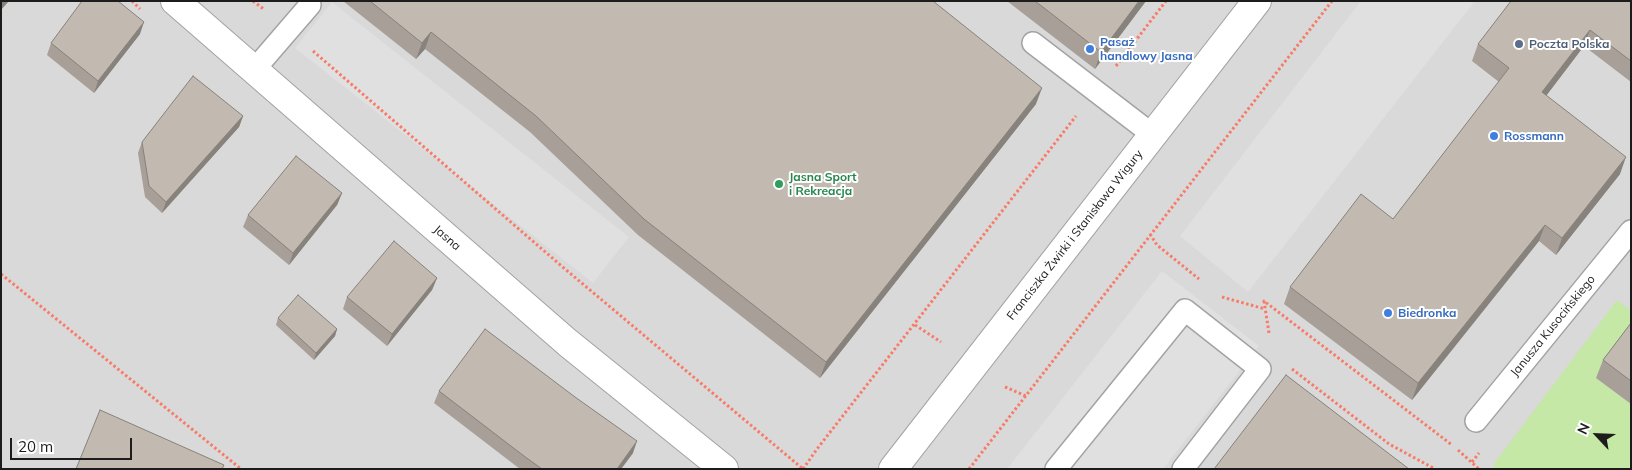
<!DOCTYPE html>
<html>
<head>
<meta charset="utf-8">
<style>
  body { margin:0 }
  #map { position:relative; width:1632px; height:470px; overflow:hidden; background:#edeae2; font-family:Mulish,sans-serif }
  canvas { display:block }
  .frame { position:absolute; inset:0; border:2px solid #1c1c1c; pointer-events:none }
  .north { position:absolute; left:1572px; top:410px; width:50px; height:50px; -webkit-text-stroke:4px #fff; paint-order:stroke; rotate:295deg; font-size:14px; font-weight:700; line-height:20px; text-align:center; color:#1c1c1c }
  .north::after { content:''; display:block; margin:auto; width:18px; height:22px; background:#1c1c1c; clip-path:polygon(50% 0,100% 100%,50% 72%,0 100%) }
  .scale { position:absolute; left:10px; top:438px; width:122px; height:22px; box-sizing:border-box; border:2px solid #1c1c1c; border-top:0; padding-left:6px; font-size:15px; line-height:18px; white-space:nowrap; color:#1c1c1c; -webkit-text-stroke:4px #fff; paint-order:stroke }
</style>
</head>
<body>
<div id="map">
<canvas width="1632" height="470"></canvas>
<div class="frame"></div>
<div class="north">N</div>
<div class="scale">20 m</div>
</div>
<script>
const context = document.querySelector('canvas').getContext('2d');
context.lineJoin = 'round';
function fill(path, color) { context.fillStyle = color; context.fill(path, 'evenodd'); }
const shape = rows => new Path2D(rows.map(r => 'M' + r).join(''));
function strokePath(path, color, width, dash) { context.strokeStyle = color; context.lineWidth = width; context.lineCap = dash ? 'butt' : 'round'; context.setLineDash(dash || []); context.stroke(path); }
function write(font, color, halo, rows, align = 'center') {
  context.font = font + ' Mulish,sans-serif'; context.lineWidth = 4; context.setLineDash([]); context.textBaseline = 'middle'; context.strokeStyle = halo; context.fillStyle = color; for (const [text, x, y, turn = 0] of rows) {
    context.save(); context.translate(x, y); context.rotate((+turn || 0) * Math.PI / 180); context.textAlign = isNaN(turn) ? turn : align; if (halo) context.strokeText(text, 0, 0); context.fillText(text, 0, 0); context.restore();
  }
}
fill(shape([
  [1,1,1631,1,1631,469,1,469]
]), '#dad9d9');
fill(shape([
  [1617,300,1631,311,1631,332,1596,378,1631,404,1631,469,1497,469,1493,465]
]), '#c5e8a7');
fill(shape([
  [1361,1,1475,1,1248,292,1180,236],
  [332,2,629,237,593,283,295,48],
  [1162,271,1259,346,1163,469,1007,469]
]), '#e0e0e0');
const service = shape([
  [1033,43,1153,135],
  [254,70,310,5],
  [1476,421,1631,231],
  [1056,469,1185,310,1260,369,1183,469]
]);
const tertiary = shape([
  [175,1,568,343,724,469],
  [893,469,1257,1]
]);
strokePath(service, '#a3a3a3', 24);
strokePath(tertiary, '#a3a3a3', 30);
strokePath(shape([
  [132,1,140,9],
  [253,1,265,10],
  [313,51,565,269,803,469],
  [1116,66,1166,1],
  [1150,234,1157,245,1199,279],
  [1,274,241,469],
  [1222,297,1265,309],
  [915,325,941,342],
  [1269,333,1264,301,1452,445],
  [1292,369,1389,444,1435,469],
  [1005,387,1026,396],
  [1458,450,1479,469],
  [1472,462,1479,453],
  [803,469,817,449,1076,116],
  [969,469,1332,1]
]), '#f87b68', 3, [2.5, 2.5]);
strokePath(service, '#fff', 21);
strokePath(tertiary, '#fff', 28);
fill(shape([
  [343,1,933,1,1036,104,820,378,638,235,530,132,425,49,416,59],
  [1007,1,1146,1,1095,69],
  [1631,1,1631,82,1584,46,1546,96,1620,174,1556,255,1539,241,1412,400,1284,304,1290,287,1393,219,1499,82,1472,61,1478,44],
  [140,34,94,93,47,55,51,43],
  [243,116,239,127,162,213,145,197,138,153,142,142],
  [342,193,337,205,289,265,243,227,248,215],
  [437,278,432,290,387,346,343,309,347,297],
  [278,318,337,329,335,336,314,360,276,325],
  [1631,323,1631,404,1596,378,1603,360],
  [439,391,633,453,621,469,520,469,434,403]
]), '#a79f98');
fill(shape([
  [2,1,9,1,1,10,1,2],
  [1139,1,1146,1,1095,69,1101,52],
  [144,22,140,34,94,93,98,81],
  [1590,30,1584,46,1536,109,1542,92],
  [431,32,425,49,416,59,422,43],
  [1042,88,1036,104,820,378,826,362],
  [243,116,239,127,162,213,166,202],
  [1626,157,1620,174,1556,255,1562,238],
  [342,193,337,205,289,265,293,253],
  [1545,225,1539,241,1412,400,1418,383],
  [437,278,432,290,387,346,392,334],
  [337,329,335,336,314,360,316,353],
  [637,441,633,453,621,469,617,469]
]), '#88827c');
const building = shape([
  [82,1,118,1,144,22,98,81,51,43,82,1],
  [370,1,933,1,1042,88,826,362,644,219,536,116,431,32,422,43,370,1],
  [1035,1,1139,1,1101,52,1035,1],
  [1511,1,1631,1,1631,61,1590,30,1542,92,1626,157,1562,238,1545,225,1418,383,1290,287,1361,194,1393,219,1509,68,1478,44,1511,1],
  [193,76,243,116,166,202,149,186,142,142,193,76],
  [296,156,342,193,293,253,248,215,296,156],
  [394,241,437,278,392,334,347,297,394,241],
  [298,295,337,329,316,353,278,318,298,295],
  [1631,323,1631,381,1603,360,1631,323],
  [485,329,575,397,637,441,617,469,542,469,524,456,439,391,485,329],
  [1286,375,1409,469,1214,469,1286,375],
  [100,410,224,465,222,469,76,469,100,410]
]);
fill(building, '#c2b9b1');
strokePath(building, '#88827c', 1);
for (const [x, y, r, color] of [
  [1519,44,5,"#5c6f8a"],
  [1090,49,5,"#3f7fe0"],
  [1494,136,5,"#3f7fe0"],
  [779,184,5,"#2e9e5b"],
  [1388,313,5,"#3f7fe0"]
]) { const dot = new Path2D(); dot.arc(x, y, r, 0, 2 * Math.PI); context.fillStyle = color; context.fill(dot); strokePath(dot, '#fff', 2); }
write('bold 12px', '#366cbe', '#fff', [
  ["Pasaż",1100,42],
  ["handlowy Jasna",1100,56],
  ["Rossmann",1504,136],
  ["Biedronka",1398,313]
], 'left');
write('bold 12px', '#4e5e75', '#fff', [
  ["Poczta Polska",1529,44]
], 'left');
write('bold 12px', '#27864d', '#fff', [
  ["Jasna Sport",789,177],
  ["i Rekreacja",789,191]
], 'left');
write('12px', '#1c1c1c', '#fff', [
  ["Franciszka Żwirki i Stanisława Wigury",1075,235,-52],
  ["Jasna",447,238,41],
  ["Janusza Kusocińskiego",1553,326,-51]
]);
</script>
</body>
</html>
